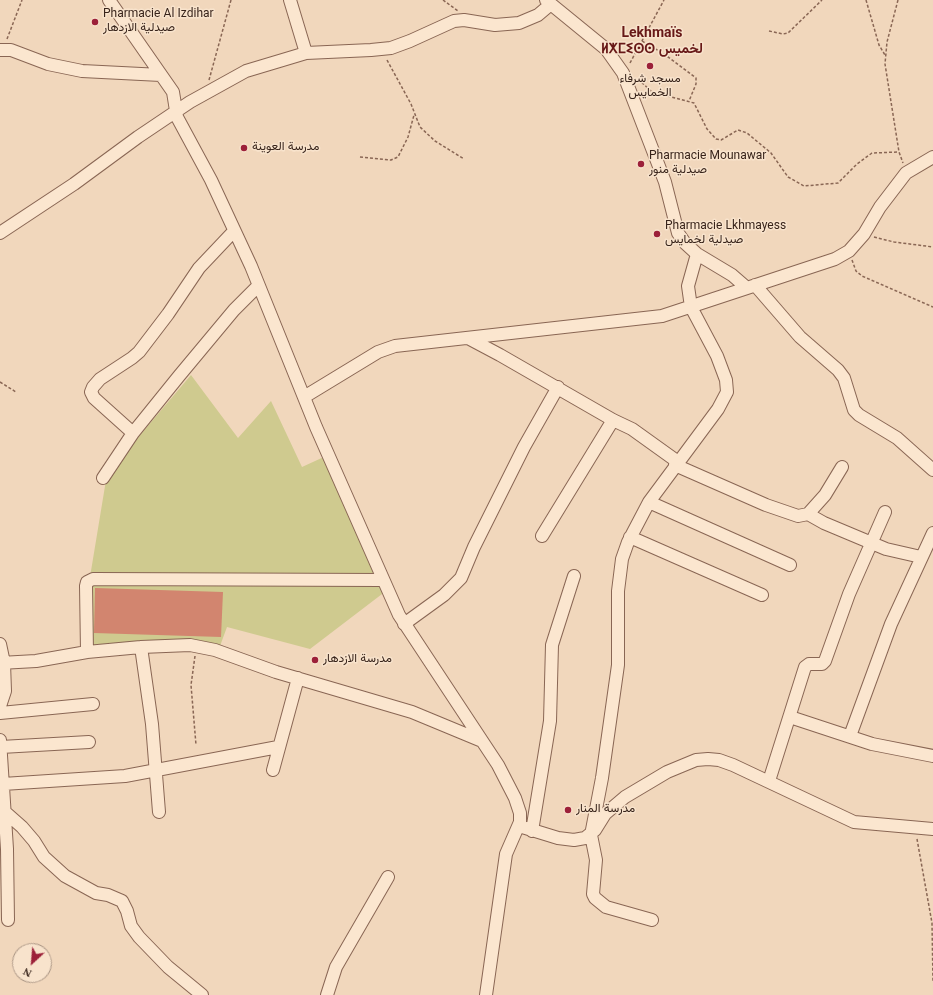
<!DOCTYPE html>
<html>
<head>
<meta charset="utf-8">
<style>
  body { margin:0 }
  #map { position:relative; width:933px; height:995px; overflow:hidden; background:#f1d7bc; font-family:Georgia,serif }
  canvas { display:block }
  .north { position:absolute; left:12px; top:943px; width:40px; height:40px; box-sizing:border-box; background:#f8e3cc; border:1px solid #ab9685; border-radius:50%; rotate:206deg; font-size:11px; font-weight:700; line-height:16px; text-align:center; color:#37231a }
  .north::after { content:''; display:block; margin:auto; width:14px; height:18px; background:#9c2039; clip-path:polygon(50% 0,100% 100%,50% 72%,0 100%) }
</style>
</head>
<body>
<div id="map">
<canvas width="933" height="995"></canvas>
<div class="north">N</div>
</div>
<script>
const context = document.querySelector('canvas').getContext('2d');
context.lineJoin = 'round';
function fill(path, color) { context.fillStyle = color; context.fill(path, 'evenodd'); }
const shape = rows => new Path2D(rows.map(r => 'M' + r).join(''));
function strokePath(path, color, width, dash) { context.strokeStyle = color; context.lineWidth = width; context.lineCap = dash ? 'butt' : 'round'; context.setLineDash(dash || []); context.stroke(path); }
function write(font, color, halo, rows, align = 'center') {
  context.font = font + ' Georgia,Vazirmatn,"Noto Sans Tifinagh",serif'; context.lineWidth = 3; context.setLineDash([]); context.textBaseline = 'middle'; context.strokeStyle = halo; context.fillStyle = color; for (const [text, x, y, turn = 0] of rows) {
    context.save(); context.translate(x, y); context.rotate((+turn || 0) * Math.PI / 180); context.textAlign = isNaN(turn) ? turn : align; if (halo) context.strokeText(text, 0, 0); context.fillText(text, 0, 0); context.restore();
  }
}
fill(shape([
  [191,375,238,438,271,401,302,467,326,456,386,591,310,649,227,627,220,646,85,651,90,577,107,474]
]), '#cfca8f');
fill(shape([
  [95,588,223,592,221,637,94,633]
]), '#d2856f');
const minor = shape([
  [109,0,173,92,177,117,211,180,251,266,316,427,399,615,498,765,515,798,520,813,520,822,506,854,486,995],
  [290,0,306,53],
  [546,0,606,49,623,73,665,182,678,233,685,243,697,254,732,275,747,288,835,259,849,251,864,234,880,207,906,173,933,157],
  [0,50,11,50,48,64,82,71,161,75],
  [0,233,74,184,138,137,190,102,246,71,306,53,371,50,391,48,410,41,454,21,464,20,495,25,519,23,538,15,551,4],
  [755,285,800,337,838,370,844,378,854,410,859,415,897,438,933,470],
  [468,338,500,355,613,420,632,429,678,462],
  [304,397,378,352,395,346,662,316,747,288],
  [133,433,94,398,91,392,93,387,100,379,132,358,139,352,168,314,199,268,234,231],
  [675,465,766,505,798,516,808,514,825,495,842,467],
  [103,478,133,433,179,376,234,310,258,286],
  [649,502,790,565],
  [808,514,824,523,886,549,921,557],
  [542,536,613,420],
  [630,537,762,595],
  [404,624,444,595,461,578,474,547,524,447,558,387],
  [0,644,4,663,5,691,0,706],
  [141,647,152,724,159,812],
  [87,652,86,586,87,582,93,579,382,580],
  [0,663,36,661,87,652,141,647,190,645,215,650,276,672,412,712,482,741],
  [0,713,93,704],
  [790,717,872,744,933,756],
  [850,736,891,624,933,533],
  [0,740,7,849,8,920],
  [1,747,89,742],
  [273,770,298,678],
  [769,781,805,667,809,664,822,664,825,661,849,594,885,512],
  [3,784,125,776,278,747],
  [5,812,22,827,34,841,44,857,65,876,96,893,108,895,122,901,127,911,131,926,139,937,168,967,202,995],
  [519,826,558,838,574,840,585,838,595,830,605,814,625,797,667,772,696,760,708,759,719,760,733,765,854,822,933,829],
  [532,831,550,721,552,645,574,576],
  [652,920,606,907,595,898,593,894,596,860,591,835,602,778,618,665,618,591,622,559,628,542,649,502,718,409,727,392,726,380,717,356,691,307,688,286,697,254],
  [327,995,336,967,388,877]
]);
strokePath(minor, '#896654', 14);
strokePath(shape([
  [443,0,458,11],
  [866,0,879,45,885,55],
  [898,0,887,42,885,64,899,152,903,163],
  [769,31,783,34,788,33,822,0],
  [7,39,22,0],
  [642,41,664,54,696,78,696,84,689,101],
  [387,60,411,104,420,127,435,141,464,159],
  [630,63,664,0],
  [638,79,652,92,694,103,707,129,716,139,721,140,738,130,747,133,771,153,788,177,804,186,838,183,857,164,872,153,899,152],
  [209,80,231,0],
  [360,157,391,160,398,157,408,137,414,115],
  [874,237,894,242,933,247],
  [852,260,856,271,862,276,933,307],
  [0,382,16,392],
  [195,656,191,685,196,745],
  [917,839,932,923,933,982]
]), '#896654', 1.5, [3, 2]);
strokePath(minor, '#fbe6cf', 12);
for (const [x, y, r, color] of [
  [95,22,4,"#9c2039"],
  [650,66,4,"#9c2039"],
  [244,148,4,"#9c2039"],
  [641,164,4,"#9c2039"],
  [657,234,4,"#9c2039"],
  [315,660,4,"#9c2039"],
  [568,810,4,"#9c2039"]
]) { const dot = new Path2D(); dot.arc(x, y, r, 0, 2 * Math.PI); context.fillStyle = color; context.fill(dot); strokePath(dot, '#f8e3cc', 1.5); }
write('12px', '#37231a', '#f8e3cc', [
  ["Pharmacie Al Izdihar",103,15],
  ["صيدلية الازدهار",103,29],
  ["مسجد شرفاء",650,80,"center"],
  ["الخمايس",650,94,"center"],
  ["مدرسة العوينة",252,148],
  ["Pharmacie Mounawar",649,157],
  ["صيدلية منور",649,171],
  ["Pharmacie Lkhmayess",665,227],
  ["صيدلية لخمايس",665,241],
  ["مدرسة الازدهار",323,660],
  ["مدرسة المنار",576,810]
], 'left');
write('bold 14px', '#671817', '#f8e3cc', [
  ["Lekhmaïs",652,35],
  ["ⵍⵅⵎⵉⵙⵙ لخميس",652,51]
]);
</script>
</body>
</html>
